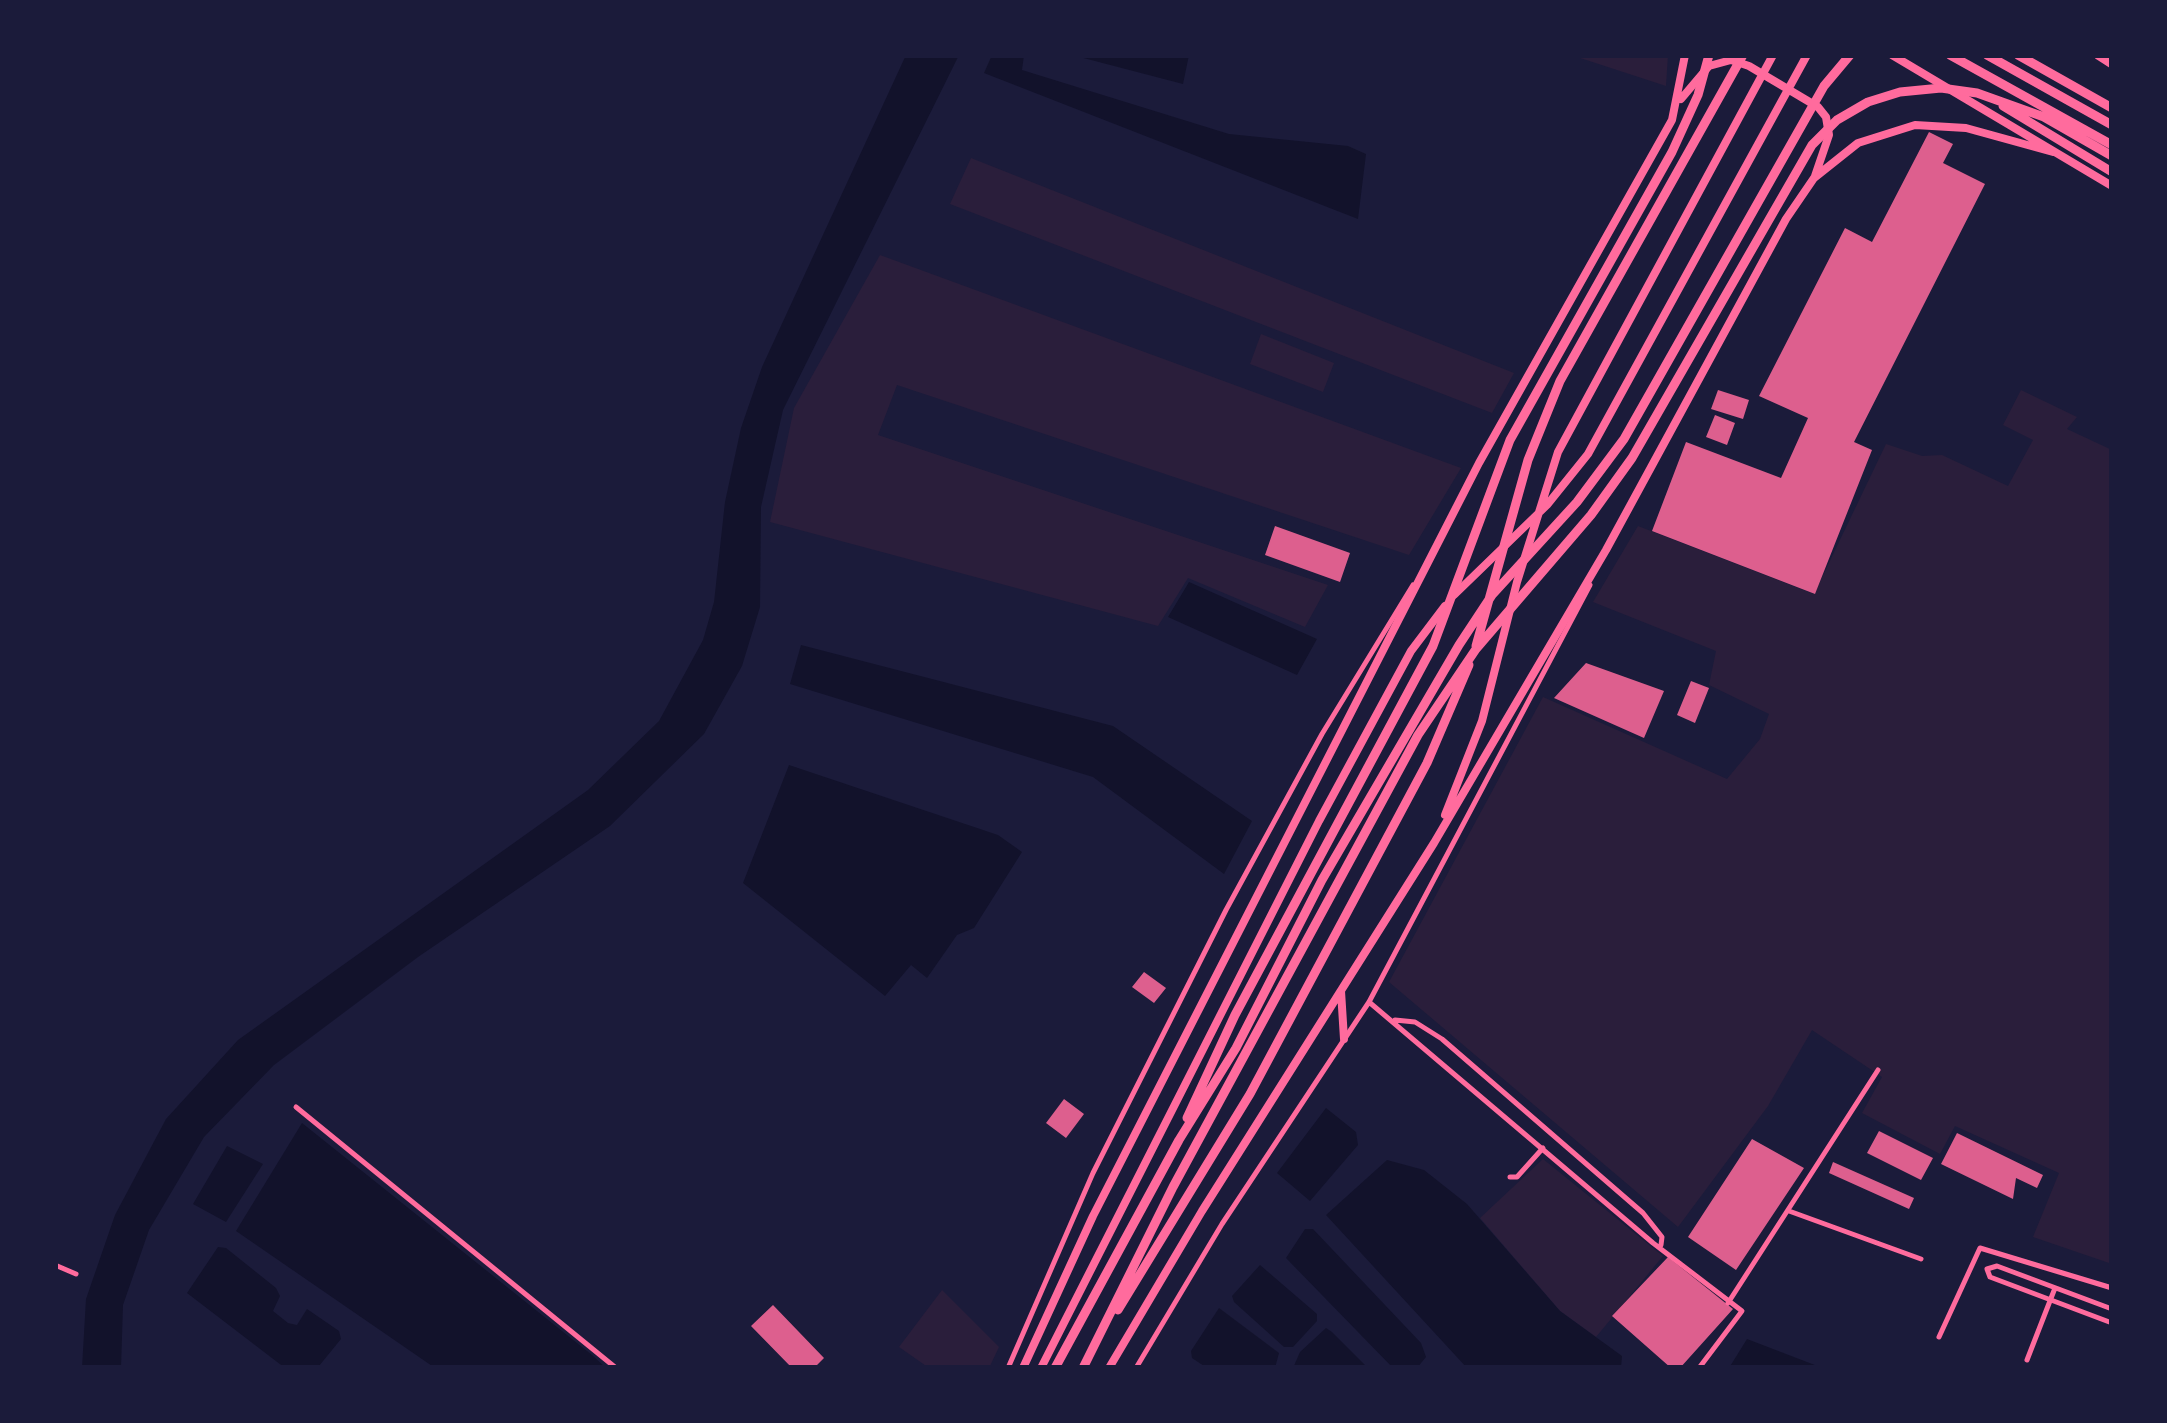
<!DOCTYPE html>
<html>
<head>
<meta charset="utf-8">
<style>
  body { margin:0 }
  #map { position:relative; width:2167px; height:1423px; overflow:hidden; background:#1b1b3a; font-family:Georgia,serif }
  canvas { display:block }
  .frame { position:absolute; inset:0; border:58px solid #1b1b3a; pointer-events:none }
</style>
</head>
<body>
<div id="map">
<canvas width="2167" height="1423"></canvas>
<div class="frame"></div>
</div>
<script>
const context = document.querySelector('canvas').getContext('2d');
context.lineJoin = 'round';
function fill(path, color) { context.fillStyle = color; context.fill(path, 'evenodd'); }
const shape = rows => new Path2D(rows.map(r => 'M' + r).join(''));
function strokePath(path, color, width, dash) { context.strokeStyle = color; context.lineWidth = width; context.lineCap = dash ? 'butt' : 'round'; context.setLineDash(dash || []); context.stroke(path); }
fill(shape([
  [1571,55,1668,55,1666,86],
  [971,158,1514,373,1492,413,950,204],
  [880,255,1461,468,1409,555,897,385,878,435,1328,585,1305,627,1188,578,1158,626,770,522,794,408],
  [1261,334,1334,363,1323,392,1250,364],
  [2021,390,2077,417,2067,429,2112,450,2112,1264,2033,1237,2059,1173,1955,1126,1940,1154,1862,1113,1882,1077,1812,1030,1768,1106,1678,1227,1389,982,1543,697,1727,779,1760,739,1769,714,1709,685,1716,651,1593,602,1638,526,1814,594,1886,444,1922,456,1942,455,2008,486,2033,440,2003,425],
  [1543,1159,1663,1256,1596,1337,1560,1311,1480,1218],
  [942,1290,999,1347,989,1368,929,1368,899,1347]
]), '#2a1e3b');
fill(shape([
  [906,55,959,55,783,410,761,507,760,607,742,666,704,734,610,826,418,957,274,1065,204,1137,149,1230,123,1305,121,1368,82,1368,86,1299,115,1215,166,1119,238,1040,588,790,659,721,703,640,714,602,725,502,741,428,762,367],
  [992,55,1024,55,1022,70,1229,134,1348,146,1366,154,1358,219,984,73],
  [1072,55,1189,55,1183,84],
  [1189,582,1317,639,1297,675,1168,617],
  [801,645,1113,726,1252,821,1224,874,1093,777,790,684],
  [789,765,998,835,1022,852,974,928,957,935,927,978,911,965,885,996,743,883],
  [1326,1108,1356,1132,1358,1145,1310,1201,1277,1173],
  [302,1123,592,1355,606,1368,435,1368,236,1231],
  [227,1146,263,1164,226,1222,193,1204],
  [1387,1160,1424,1170,1467,1204,1560,1311,1622,1356,1621,1368,1467,1368,1326,1215],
  [1305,1229,1313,1229,1421,1343,1426,1357,1417,1368,1393,1368,1286,1258],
  [218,1247,226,1248,276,1288,280,1296,273,1311,288,1323,297,1325,307,1309,339,1331,341,1339,319,1366,285,1368,187,1293],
  [1260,1265,1317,1314,1317,1321,1293,1347,1284,1347,1234,1302,1232,1296],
  [1219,1308,1279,1353,1275,1368,1207,1368,1192,1358,1191,1351],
  [1326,1328,1332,1332,1368,1368,1293,1368,1300,1352],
  [1747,1339,1820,1367,1820,1368,1729,1368]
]), '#12122b');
fill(shape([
  [1929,132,1953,144,1943,163,1985,184,1854,442,1872,450,1815,594,1652,531,1686,442,1781,478,1808,418,1759,396,1845,228,1872,242],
  [1718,390,1749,400,1743,419,1711,409],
  [1715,415,1735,423,1727,445,1706,437],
  [1275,526,1350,553,1340,582,1265,555],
  [1586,663,1664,691,1644,738,1554,698],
  [1691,681,1709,688,1695,723,1677,715],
  [1144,972,1166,988,1154,1003,1132,987],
  [1064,1099,1084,1114,1066,1138,1046,1123],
  [1879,1131,1933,1158,1921,1180,1867,1153],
  [1957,1133,2043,1175,2037,1188,2016,1178,2013,1199,1941,1164],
  [1752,1139,1804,1168,1736,1270,1688,1237],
  [1833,1162,1914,1198,1909,1209,1829,1173],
  [1668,1257,1733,1309,1680,1368,1671,1368,1612,1316],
  [773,1305,824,1358,814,1368,792,1368,751,1326]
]), '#dd5f8e');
strokePath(shape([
  [1369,1002,1653,1243,1742,1311,1699,1368],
  [1395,1020,1415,1022,1442,1039,1643,1213,1662,1237,1661,1245],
  [296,1107,616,1368],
  [1510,1177,1517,1177,1543,1148],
  [55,1192,55,1205],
  [1789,1211,1921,1259],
  [55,1265,76,1274],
  [1728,1303,1878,1070],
  [2112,1309,1997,1266,1987,1269,1990,1277,2112,1323],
  [1939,1337,1980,1248,2112,1288],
  [2027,1360,2055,1288],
  [1008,1368,1093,1173,1226,910,1322,734,1413,585],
  [1136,1368,1222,1224,1369,1002,1590,585]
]), '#ff6b9d', 5);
strokePath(shape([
  [1892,55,2112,186],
  [1681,99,1709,66,1731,60,1749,66,1818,107,1826,117,1829,135,1815,176],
  [1454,595,1547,505,1588,454,1807,55],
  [1445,815,1482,721,1517,582,1558,452,1773,55],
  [1341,991,1344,1039],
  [1023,1368,1093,1216,1479,463,1672,120,1685,55],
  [1041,1368,1319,821,1411,651,1445,606],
  [1109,1368,1202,1211,1434,843,1606,550,1786,219,1814,178,1858,143,1915,125,1966,128,2053,152]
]), '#ff6b9d', 8);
strokePath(shape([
  [2018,55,2112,108]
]), '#ff6b9d', 9);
strokePath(shape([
  [1950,55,2112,145],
  [1987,55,2112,125],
  [2098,55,2112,64],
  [2003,106,2112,172],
  [1476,646,1528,460,1560,381,1743,55],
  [1187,1118,1235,1015,1433,646,1510,440,1672,152,1698,95,1709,55],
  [1118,1310,1250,1094,1427,763,1469,665],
  [1055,1368,1179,1140,1236,1048,1322,880,1459,645,1492,595,1577,502,1624,439,1824,86,1850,55],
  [1083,1368,1173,1187,1418,735,1476,649,1591,515,1632,458,1812,145,1837,120,1868,102,1900,92,1941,88,1977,93,2044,117,2112,156]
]), '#ff6b9d', 9);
</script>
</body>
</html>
